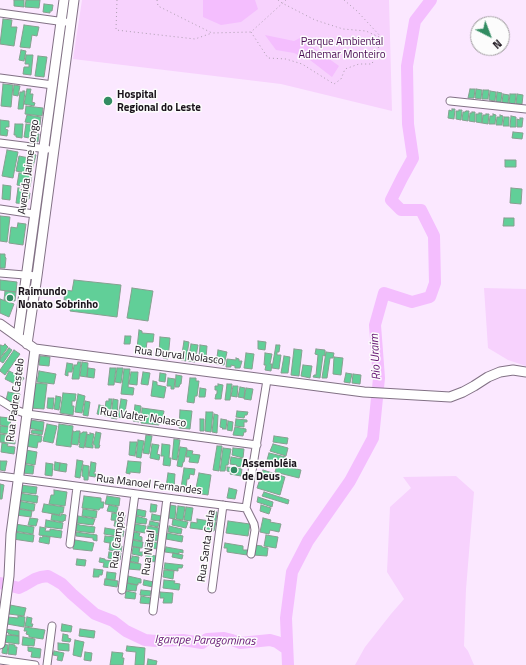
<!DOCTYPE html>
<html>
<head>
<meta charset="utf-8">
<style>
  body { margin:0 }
  #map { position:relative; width:526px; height:665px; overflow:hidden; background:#fbe8ff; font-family:"Titillium Web",sans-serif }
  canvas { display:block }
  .north { position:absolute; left:470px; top:16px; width:40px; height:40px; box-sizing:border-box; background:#fcfcfc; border:1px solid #a19ea1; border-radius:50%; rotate:138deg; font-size:11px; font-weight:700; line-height:16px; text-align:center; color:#181119 }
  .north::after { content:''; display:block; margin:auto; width:14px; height:18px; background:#328c62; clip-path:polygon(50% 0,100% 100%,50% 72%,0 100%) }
</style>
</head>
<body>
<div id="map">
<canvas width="526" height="665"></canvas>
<div class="north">N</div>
</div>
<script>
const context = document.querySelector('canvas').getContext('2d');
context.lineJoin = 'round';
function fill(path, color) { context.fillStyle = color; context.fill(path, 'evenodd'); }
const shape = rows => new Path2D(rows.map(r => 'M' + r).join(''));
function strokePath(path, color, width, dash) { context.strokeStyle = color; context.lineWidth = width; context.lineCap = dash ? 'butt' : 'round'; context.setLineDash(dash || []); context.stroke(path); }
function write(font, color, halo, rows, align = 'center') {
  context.font = font + ' "Titillium Web",sans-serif'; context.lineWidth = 3; context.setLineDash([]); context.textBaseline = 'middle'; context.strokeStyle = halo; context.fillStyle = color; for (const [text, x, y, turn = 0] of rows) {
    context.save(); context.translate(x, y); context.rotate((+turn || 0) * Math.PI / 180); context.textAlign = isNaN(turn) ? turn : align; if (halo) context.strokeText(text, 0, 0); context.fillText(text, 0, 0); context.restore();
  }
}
fill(shape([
  [82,0,389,0,392,111,281,84,73,59],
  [484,288,526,289,526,366,508,360,488,348],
  [456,476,474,492,466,589,464,646,468,651,474,665,355,665,365,647,391,614,404,599,387,572,390,507,411,488,403,477]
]), '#f7d2fd');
fill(shape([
  [203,0,255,0,258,9,241,22,221,25,203,17],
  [265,35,294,41,300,38,339,66,332,77,310,60,294,53,276,50]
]), '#f4befe');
strokePath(shape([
  [0,583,19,588,23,586,35,579,41,577,48,576,57,581,62,584,72,594,95,614,113,621,126,631,145,640,156,641,183,640,202,643,207,639,224,638,232,640,240,643,270,640,277,642,287,649],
  [288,665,286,618,292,572,308,541,350,481,373,438,379,378,375,325,384,293,412,302,430,297,435,283,434,236,421,210,401,210,391,200,402,178,413,158,408,124,407,66,415,21,431,0]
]), '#f4befe', 12);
const building = shape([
  [14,0,24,0,24,7,14,6,14,0],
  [26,0,40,0,39,8,25,7,26,0],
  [44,4,53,5,52,11,50,11,50,13,43,12,44,4],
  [3,19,12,20,11,27,17,27,14,46,0,44,3,19],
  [24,25,39,27,37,36,32,35,30,48,20,47,24,25],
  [21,50,26,51,24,61,19,60,21,50],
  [26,55,33,55,31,75,23,74,24,67,29,67,29,64,25,64,26,55],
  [38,56,47,57,44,77,35,76,38,56],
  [3,84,13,85,11,107,1,106,3,84],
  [14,85,20,86,18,96,13,95,14,85],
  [27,89,31,89,30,94,33,94,32,102,35,103,34,106,24,104,27,89],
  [470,89,475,89,474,98,468,98,470,89],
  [476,89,482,90,481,99,475,98,476,89],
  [483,90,489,90,488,99,482,99,483,90],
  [23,91,25,91,23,109,18,109,20,92,23,92,23,91],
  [490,91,496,92,495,101,489,100,490,91],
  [497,92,502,93,501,102,496,102,497,92],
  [503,94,509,95,508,104,502,103,503,94],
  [510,94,516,94,515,104,509,103,510,94],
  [517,94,523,95,522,104,516,104,517,94],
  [26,106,43,108,42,116,25,114,26,106],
  [452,109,455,109,454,119,448,118,449,110,452,111,452,109],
  [459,110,462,110,461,120,456,119,456,111,459,111,459,110],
  [466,111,469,111,468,121,462,120,463,112,465,112,466,111],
  [472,112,475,112,475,122,469,121,470,113,472,113,472,112],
  [479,113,482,113,482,123,476,122,476,114,479,114,479,113],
  [486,114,489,114,488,124,482,123,483,115,486,115,486,114],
  [493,114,496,115,495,124,489,124,490,116,493,116,493,114],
  [27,115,41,117,40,125,25,122,27,115],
  [500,115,503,116,502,125,496,125,497,117,500,117,500,115],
  [511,116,516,117,516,127,510,127,511,116],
  [504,117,509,117,509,126,503,126,504,117],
  [520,118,523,118,522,127,517,127,517,119,520,120,520,118],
  [0,120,9,121,9,127,6,127,5,129,8,130,7,136,0,135,0,120],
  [15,124,23,124,22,138,16,137,16,135,14,135,15,124],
  [26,124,37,125,35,134,39,134,38,142,34,141,34,139,24,137,26,124],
  [513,132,523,133,522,139,512,138,513,132],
  [7,150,18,152,13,178,2,176,7,150],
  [30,153,36,155,31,174,16,171,19,156,29,158,30,153],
  [505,160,516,160,516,167,505,167,505,160],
  [19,173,32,175,30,187,17,185,19,173],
  [3,185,11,186,10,200,2,199,3,185],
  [18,188,26,189,26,192,30,193,29,199,27,199,26,204,16,203,18,188],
  [511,188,522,189,521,204,510,203,511,188],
  [0,216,10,217,7,242,0,241,0,216],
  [504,218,514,218,514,226,503,226,504,218],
  [18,223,26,224,23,245,9,243,11,227,17,228,18,223],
  [0,254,5,254,5,257,6,258,5,268,0,268,0,254],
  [0,280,17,282,16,292,0,290,0,280],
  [74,280,121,285,117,317,70,311,72,301,64,300,65,290,72,291,74,280],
  [132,288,153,291,148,321,127,318,132,288],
  [5,291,16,292,15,301,4,300,5,291],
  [0,299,14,304,9,317,0,313,0,299],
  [139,330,142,331,142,333,154,334,153,342,147,342,146,349,137,348,139,330],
  [125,336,131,336,130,344,124,344,125,336],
  [160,337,170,338,168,359,163,358,164,353,159,353,160,337],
  [184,341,189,342,186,361,181,360,184,341],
  [258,341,266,342,265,350,258,349,258,341],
  [5,344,8,347,0,358,0,345,1,345,3,346,5,344],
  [191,344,198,345,195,362,188,361,191,344],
  [200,345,207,346,206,358,199,357,200,345],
  [276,345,280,345,279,352,277,352,277,355,281,355,279,369,272,368,276,345],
  [9,348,12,350,3,363,0,361,0,359,9,348],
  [294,349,302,350,299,376,291,375,294,349],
  [316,349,325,350,325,356,323,355,320,378,313,377,314,375,316,375,318,355,315,354,316,349],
  [14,350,20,354,5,375,0,371,0,370,14,350],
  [218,350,227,352,224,365,216,364,218,350],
  [326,352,334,353,333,358,330,358,327,378,322,378,326,352],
  [246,353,254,354,252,369,244,368,246,353],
  [265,353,272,354,270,364,272,364,271,371,265,370,266,365,264,365,265,353],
  [40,356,50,357,49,366,39,365,40,356],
  [284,356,290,357,288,373,281,373,284,356],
  [334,357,343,358,341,375,333,374,334,357],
  [236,358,239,359,239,361,242,361,240,368,235,368,235,366,231,365,231,367,226,367,227,359,236,360,236,358],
  [78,362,81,362,79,379,72,379,74,365,77,365,78,362],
  [82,362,88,363,87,377,80,376,82,362],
  [67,363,73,364,72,372,68,372,68,376,65,375,67,363],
  [303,365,312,366,310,378,301,376,303,365],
  [88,368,95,369,94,378,87,377,88,368],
  [110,368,116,368,114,385,108,385,110,368],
  [117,368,123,368,121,383,115,382,117,368],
  [124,369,130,369,128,387,134,388,133,395,121,394,124,369],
  [9,371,24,378,19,386,5,379,9,371],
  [39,371,56,374,54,384,37,382,39,371],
  [131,372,138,372,137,385,129,384,131,372],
  [143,372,150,373,148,385,141,384,143,372],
  [160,373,166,374,165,382,159,381,160,373],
  [346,373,352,374,350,383,344,382,346,373],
  [353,374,361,375,360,384,352,383,353,374],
  [176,375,182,376,181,384,180,384,179,387,175,387,176,375],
  [168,378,175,379,174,389,171,389,171,386,167,386,168,378],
  [190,378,196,378,196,381,199,381,197,396,195,396,194,403,187,402,190,378],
  [153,381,157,382,157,385,166,387,164,398,151,396,153,381],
  [34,383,47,384,44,409,30,408,34,383],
  [218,384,223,385,221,399,215,399,216,394,217,394,217,390,215,390,215,386,218,386,218,384],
  [227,384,232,384,230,400,225,400,227,384],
  [233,386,238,386,237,397,231,396,233,386],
  [240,387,245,388,244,398,238,397,240,387],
  [200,388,206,389,205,397,199,397,200,388],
  [246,388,253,389,251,400,244,399,246,388],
  [8,392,20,394,18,407,14,407,6,400,8,392],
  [63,393,76,394,75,401,72,401,72,406,74,406,73,415,60,413,63,393],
  [78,394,85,396,82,413,75,412,78,394],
  [56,396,61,397,59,410,54,409,56,396],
  [48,398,54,398,53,409,47,408,48,398],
  [109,399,112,399,110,417,104,416,106,401,109,401,109,399],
  [113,399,118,400,117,419,111,418,113,399],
  [121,399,127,400,124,418,118,417,121,399],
  [85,401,90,402,88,416,83,415,85,401],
  [99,405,104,406,102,415,97,414,99,405],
  [135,405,141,406,139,422,133,421,135,405],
  [142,408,164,411,162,422,159,422,159,425,141,423,142,408],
  [180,410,192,411,190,429,179,428,180,410],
  [237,411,248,412,247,415,245,415,244,418,236,417,237,411],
  [206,412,213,412,211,432,205,431,206,412],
  [214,414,218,415,217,433,212,432,214,414],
  [0,417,11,418,10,427,0,425,0,417],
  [200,419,204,419,204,431,200,431,200,419],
  [221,419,227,420,226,429,222,429,223,428,220,427,221,419],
  [236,419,247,420,247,422,244,422,244,427,235,426,236,419],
  [30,420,44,422,43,431,29,428,30,420],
  [228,421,233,422,232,431,227,430,228,421],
  [47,424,57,426,53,443,43,441,47,424],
  [59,424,73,426,71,447,56,445,59,424],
  [0,426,10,427,9,434,0,433,0,426],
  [235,427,246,429,246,432,244,432,243,436,233,435,235,427],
  [32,430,43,431,42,435,31,433,32,430],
  [73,431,75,432,76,431,80,431,78,445,71,444,73,431],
  [83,432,87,432,84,448,79,447,80,443,79,442,80,433,82,433,83,432],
  [96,432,101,433,99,445,100,445,99,448,95,448,95,445,93,444,96,432],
  [90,433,94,434,92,445,93,445,93,448,85,447,87,434,90,435,90,433],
  [0,434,13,436,13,440,15,440,15,444,0,442,0,434],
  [27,434,42,436,41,442,38,442,37,448,25,446,27,434],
  [146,435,152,436,149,454,143,453,146,435],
  [274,436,288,438,287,444,273,442,274,436],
  [174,439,180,440,177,460,172,459,174,439],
  [138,440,144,441,141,458,136,457,138,440],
  [130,442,137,442,135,456,129,455,130,442],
  [2,443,8,444,7,446,15,447,14,454,1,452,2,443],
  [152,444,159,445,157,454,160,455,159,460,150,458,152,444],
  [162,444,170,445,169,458,171,458,170,466,163,465,164,456,161,456,162,444],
  [273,444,288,448,286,456,270,451,273,444],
  [217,446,222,446,219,471,213,470,217,446],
  [180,447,187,448,184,462,183,462,182,467,177,466,180,447],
  [223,448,231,449,228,465,226,465,225,471,220,471,223,448],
  [233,448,244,449,243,458,232,455,233,448],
  [26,450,37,452,35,465,24,463,26,450],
  [187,450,193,451,192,454,200,455,198,463,189,462,190,457,186,457,187,450],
  [269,453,286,457,284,465,267,460,269,453],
  [231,457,243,459,242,467,236,466,237,465,230,464,231,457],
  [77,460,83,461,80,478,75,477,77,460],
  [0,461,7,461,5,471,0,470,0,461],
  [128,461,141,462,140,473,130,472,130,474,126,473,128,461],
  [55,462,60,463,59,471,54,470,55,462],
  [91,462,96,463,95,472,94,472,94,474,96,474,95,477,89,476,91,462],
  [46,463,53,464,52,476,45,475,46,463],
  [60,463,67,464,66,472,59,471,60,463],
  [23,464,34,466,33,474,22,473,23,464],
  [83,465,89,466,88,480,84,480,84,477,82,476,83,465],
  [277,465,301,470,299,478,275,472,277,465],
  [227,467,242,469,241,476,230,474,231,472,227,471,227,467],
  [184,468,195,469,194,475,190,474,189,479,187,479,186,489,181,488,184,468],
  [263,470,285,477,280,495,257,488,263,470],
  [168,473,175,474,174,488,166,487,168,473],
  [199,473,211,475,208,495,195,493,199,473],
  [0,484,4,485,2,499,0,499,0,484],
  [20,485,37,487,36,494,19,492,20,485],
  [229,488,237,490,235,499,227,498,229,488],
  [54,490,67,492,65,506,49,504,51,495,54,495,54,490],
  [264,492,289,500,288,504,262,496,264,492],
  [19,493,38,496,37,503,18,500,19,493],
  [84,496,101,498,101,502,104,502,103,508,100,508,99,510,82,508,84,496],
  [107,496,120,498,119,506,105,504,107,496],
  [258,497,273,502,272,507,257,502,258,497],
  [18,501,35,504,34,511,17,508,18,501],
  [44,504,64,507,63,513,60,513,60,515,42,512,44,504],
  [151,504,157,505,156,512,150,512,151,504],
  [109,505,118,507,117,513,107,511,109,505],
  [170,505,176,506,175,519,169,518,170,505],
  [261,505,271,508,269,514,260,511,261,505],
  [178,506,185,507,183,520,177,519,176,518,178,506],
  [186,507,193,508,191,521,184,520,186,507],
  [17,509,32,511,31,517,16,515,17,509],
  [83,509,97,511,96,518,82,516,83,509],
  [136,509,146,511,145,517,136,515,136,509],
  [209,511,217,512,216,521,208,520,209,511],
  [112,513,125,515,124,521,111,520,112,513],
  [52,514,61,516,61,514,66,515,65,521,64,520,63,522,51,520,52,514],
  [152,514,161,516,160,521,151,520,152,514],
  [78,516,95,519,93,525,77,523,78,516],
  [136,516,147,519,146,524,135,523,136,516],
  [30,518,38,519,36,526,28,525,30,518],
  [263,518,271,520,270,522,281,524,279,532,270,530,269,534,260,532,263,518],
  [173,519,188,522,186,528,172,525,173,519],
  [197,519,216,522,214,531,190,528,191,522,197,523,197,519],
  [46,520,63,523,62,529,45,527,46,520],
  [115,521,124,523,123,528,114,526,115,521],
  [150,521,159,523,158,527,149,525,150,521],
  [228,521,250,524,248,536,226,533,228,521],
  [15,524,34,527,33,534,14,531,15,524],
  [77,524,79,524,79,525,95,527,94,533,76,531,77,524],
  [135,524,146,526,145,533,134,531,135,524],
  [148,526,159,528,158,534,147,532,148,526],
  [169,526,182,529,181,534,168,532,169,526],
  [40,527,46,528,45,531,50,531,50,529,62,531,61,538,39,535,40,527],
  [105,528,124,531,123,537,104,534,105,528],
  [14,532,34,535,33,542,13,539,14,532],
  [76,532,97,535,97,541,93,540,93,538,76,536,76,532],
  [133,532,140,533,139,536,142,537,142,541,131,539,133,532],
  [167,533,183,536,182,542,166,539,167,533],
  [149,534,158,535,158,541,148,540,149,534],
  [266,535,278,537,276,548,264,546,266,535],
  [43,536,50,537,49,544,39,542,40,537,42,538,43,536],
  [105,536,116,537,115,544,104,542,105,536],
  [75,540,94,543,92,551,73,549,75,540],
  [132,540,143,542,142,548,131,546,132,540],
  [146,541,158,543,157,549,145,547,146,541],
  [110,543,122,546,121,552,109,550,110,543],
  [225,543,243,546,243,550,248,550,247,555,227,552,227,548,224,548,225,543],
  [254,545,262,546,262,547,268,548,267,556,253,555,254,545],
  [133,547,140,548,139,552,143,552,142,556,132,554,133,547],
  [166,547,183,550,183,553,179,552,179,554,165,552,166,547],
  [109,552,118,553,118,552,121,553,120,560,108,558,109,552],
  [173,553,183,555,182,559,172,557,173,553],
  [146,555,157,556,157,562,146,561,146,555],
  [132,556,139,557,138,563,129,561,129,558,132,558,132,556],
  [100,558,105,559,105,560,113,561,112,568,103,567,104,563,99,562,100,558],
  [77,559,86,560,85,566,76,565,77,559],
  [129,562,141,564,140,570,128,569,129,562],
  [165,563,183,565,182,568,178,568,178,571,164,569,165,563],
  [94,569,103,570,102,575,99,575,99,577,93,577,94,569],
  [164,570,174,571,173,579,163,577,164,570],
  [107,572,116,573,115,580,106,579,107,572],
  [128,576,141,579,141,583,138,583,138,585,127,583,128,576],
  [105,579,118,581,117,587,104,585,105,579],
  [144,580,154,582,153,587,143,585,144,580],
  [164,580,175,581,174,583,180,584,179,590,163,588,164,580],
  [126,583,137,585,136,591,125,590,126,583],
  [141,590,151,591,150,596,140,595,141,590],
  [126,591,136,593,135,599,125,598,126,591],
  [160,592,173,593,172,603,163,603,164,598,160,598,160,592],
  [141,596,151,598,151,604,140,603,141,596],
  [10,605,26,608,24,616,9,614,10,605],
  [18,616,25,617,24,627,7,624,8,617,18,618,18,616],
  [27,617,32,618,31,624,33,624,32,627,25,626,27,617],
  [62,624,72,626,71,632,61,631,62,624],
  [25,627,45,630,43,639,29,637,29,635,26,634,27,631,24,631,25,627],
  [5,629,19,631,19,636,8,634,9,633,5,632,5,629],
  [80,629,95,631,94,638,79,636,80,629],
  [63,634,68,635,68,638,71,639,70,642,62,641,63,634],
  [4,635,19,636,19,644,3,642,4,635],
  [23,637,35,639,34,646,22,645,23,637],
  [75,640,84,642,81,657,73,655,75,640],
  [58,643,69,644,69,651,58,650,58,643],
  [3,644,8,645,7,654,2,653,3,644],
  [9,644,15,645,15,647,17,647,16,655,8,654,9,644],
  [127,646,145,648,144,665,135,665,136,652,126,651,127,646],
  [28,647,41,649,40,658,31,657,32,652,28,651,28,647],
  [54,651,64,653,62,661,57,660,58,656,53,655,54,651],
  [85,652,92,653,91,661,84,660,85,652],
  [112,652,123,653,122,658,124,658,123,665,110,665,112,652],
  [148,659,157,661,156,665,147,665,148,659]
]);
fill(building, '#61cf98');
strokePath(building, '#86a090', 1);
const minor = shape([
  [0,13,65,22],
  [0,78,53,85],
  [450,101,526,109],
  [0,143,47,149],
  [0,209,34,214],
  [0,273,37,276],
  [0,400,16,410,27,414,257,445],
  [0,476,167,498,246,508,254,524,255,530,251,554],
  [246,508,267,380],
  [70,544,77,487],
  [212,589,223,505],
  [122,590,135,494],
  [153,611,167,498],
  [0,660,35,665],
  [47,665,52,626]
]);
const tertiary = shape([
  [0,324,35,349,364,392,450,397,463,392,474,386,488,377,500,372,513,370,526,372],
  [18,337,64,0],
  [27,344,37,276,74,0],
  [0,644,9,576,11,534,27,414,35,349]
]);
strokePath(minor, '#827185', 9);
strokePath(tertiary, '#827185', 11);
strokePath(shape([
  [117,0,116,30,195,39,212,33],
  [157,0,158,6,212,33,251,32,286,0],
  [278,0,282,3,315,20,343,29,366,31,381,38],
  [344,0,357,11,382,38],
  [251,32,268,58,286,59,302,64,334,84,341,79,345,69,359,64,372,64,382,38]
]), '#ad9eb0', 1, [1, 3]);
strokePath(minor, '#fff', 7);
strokePath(tertiary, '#fff', 9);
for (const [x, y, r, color] of [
  [108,101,5,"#328c62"],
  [10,298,4,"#328c62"],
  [234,470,4,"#328c62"]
]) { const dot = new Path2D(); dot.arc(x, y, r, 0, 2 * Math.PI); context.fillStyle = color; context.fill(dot); strokePath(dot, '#fcfcfc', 1.5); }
write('11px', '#480a52', '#fcfcfc', [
  ["Parque Ambiental",342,42],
  ["Adhemar Monteiro",342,55]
]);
write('bold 11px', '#181119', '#fcfcfc', [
  ["Hospital",117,95],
  ["Regional do Leste",117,108],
  ["Raimundo",18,292],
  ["Nonato Sobrinho",18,305],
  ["Assembléia",242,464],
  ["de Deus",242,477]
], 'left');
write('11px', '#181119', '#fcfcfc', [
  ["Avenida Jaime Longo",29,167,-82],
  ["Rua Durval Nolasco",179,356,7],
  ["Rua Padre Castelo",16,400,-83],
  ["Rua Valter Nolasco",143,418,8],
  ["Rua Manoel Fernandes",149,485,7],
  ["Rua Campos",118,540,-83],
  ["Rua Santa Carla",207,546,-82],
  ["Rua Natal",149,553,-83]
]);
write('italic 12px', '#651473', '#fcfcfc', [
  ["Rio Uraim",376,357,-93],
  ["Igarape Paragominas",205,641,1]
]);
</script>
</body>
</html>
